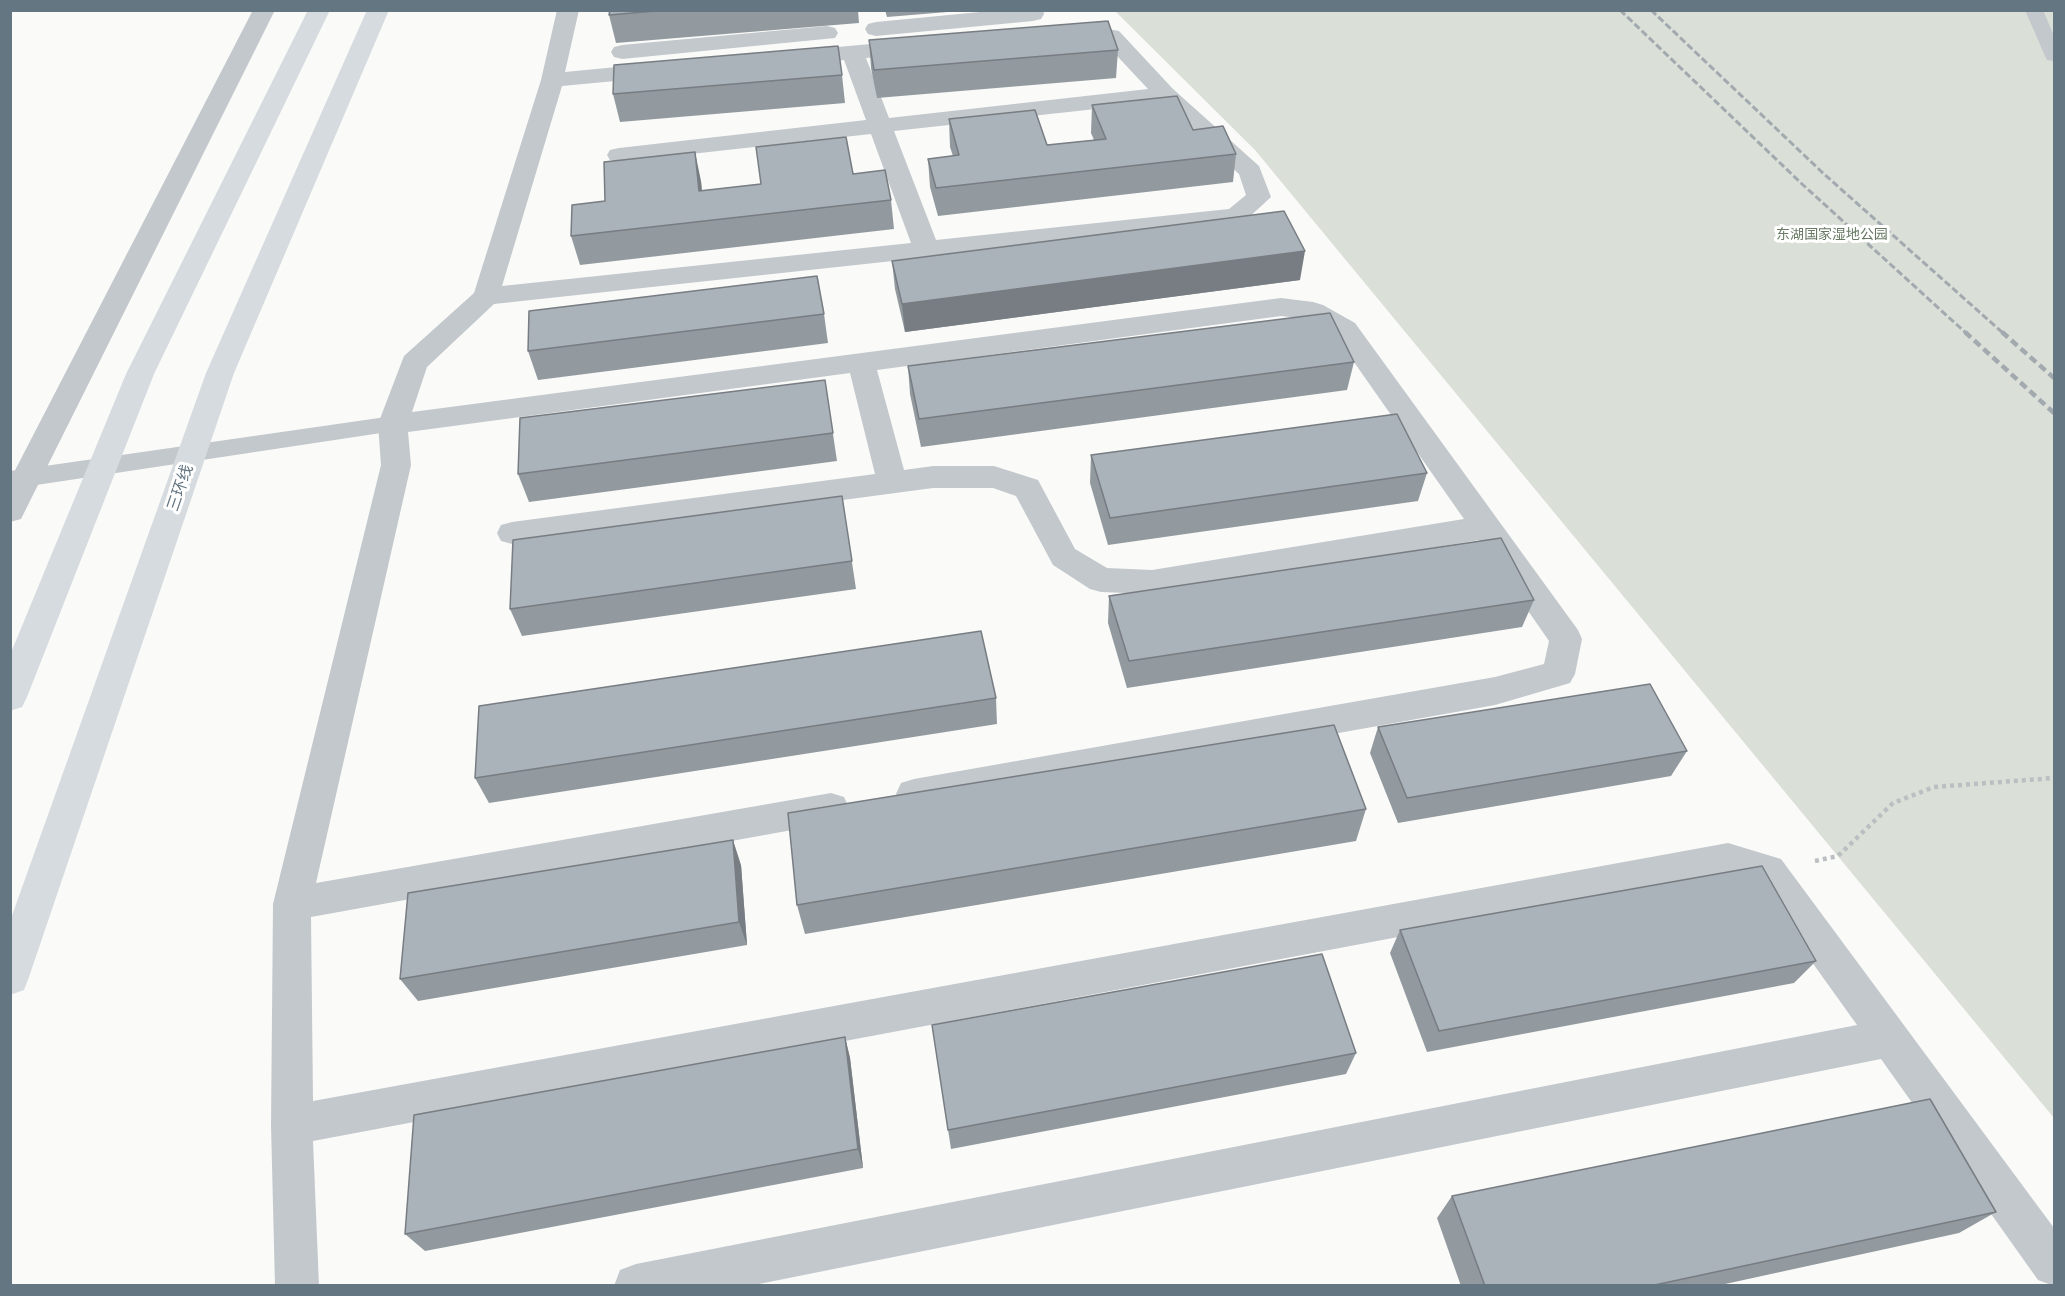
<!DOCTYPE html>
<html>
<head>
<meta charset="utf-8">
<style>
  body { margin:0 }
  #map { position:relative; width:2065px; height:1296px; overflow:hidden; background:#fafaf8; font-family:Lato,sans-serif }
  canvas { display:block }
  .frame { position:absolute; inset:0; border:12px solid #657683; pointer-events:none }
</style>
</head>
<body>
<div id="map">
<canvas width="2065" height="1296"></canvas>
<div class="frame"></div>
</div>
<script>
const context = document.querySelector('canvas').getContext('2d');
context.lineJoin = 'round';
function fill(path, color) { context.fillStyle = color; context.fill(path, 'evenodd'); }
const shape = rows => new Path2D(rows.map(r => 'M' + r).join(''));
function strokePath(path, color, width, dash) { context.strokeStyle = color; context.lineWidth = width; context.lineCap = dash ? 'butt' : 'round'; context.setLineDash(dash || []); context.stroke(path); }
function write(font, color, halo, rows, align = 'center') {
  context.font = font + ' Lato,"Noto Sans SC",sans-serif'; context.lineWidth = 6; context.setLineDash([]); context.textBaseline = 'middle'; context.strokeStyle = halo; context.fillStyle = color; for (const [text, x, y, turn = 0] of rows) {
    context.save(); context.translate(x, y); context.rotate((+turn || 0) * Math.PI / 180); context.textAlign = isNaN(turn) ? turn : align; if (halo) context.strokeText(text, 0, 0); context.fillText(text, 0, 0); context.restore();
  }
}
fill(shape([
  [1115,11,2054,11,2054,1118,1255,150]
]), '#dadfd7');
strokePath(shape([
  [1815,861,1838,856,1893,803,1934,787,2054,778]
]), '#bbbfc2', 4.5, [4, 4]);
fill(shape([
  [2025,10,2043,10,2054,36,2054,61,2047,60,2045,56,2025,10],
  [393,416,401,418,405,424,401,430,10,489,10,471,393,416]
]), '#c3c8cc');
fill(shape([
  [253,10,275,10,25,511,21,519,10,522,10,480,253,10],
  [557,10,579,10,565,72,658,63,666,65,669,70,666,75,658,77,562,86,502,286,911,243,871,134,619,162,610,160,607,155,610,150,619,148,866,120,844,60,793,65,785,63,782,58,785,53,793,51,915,40,923,42,926,47,923,52,866,58,889,118,1148,89,1104,42,1086,39,1071,40,1063,38,1060,33,1063,28,1086,25,1119,31,1173,89,1259,166,1271,197,1245,221,1236,224,494,304,427,367,412,412,1281,298,1313,302,1323,305,1355,323,1578,630,1582,639,1575,674,1570,683,1495,705,914,809,901,805,896,794,901,783,914,779,1495,677,1544,664,1549,641,1479,540,1152,594,1101,592,1090,589,1053,565,1016,496,993,488,933,488,512,544,501,541,497,533,501,525,512,522,875,474,850,373,408,432,411,465,316,883,831,793,844,797,849,808,844,819,831,823,311,917,313,1101,1728,843,1781,859,2054,1228,2054,1286,2038,1280,1881,1059,749,1286,614,1286,620,1270,636,1264,1857,1025,1756,884,1728,875,313,1141,319,1286,275,1286,271,1125,273,904,381,465,378,424,404,356,474,293,541,80,557,10],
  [1160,102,1239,174,1246,195,1229,209,936,240,894,131,1160,102],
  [1281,316,1306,319,1335,335,1464,519,1152,570,1107,568,1075,549,1038,480,994,466,933,466,904,470,877,370,1281,316],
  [1001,10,1043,10,1044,14,1041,19,1033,21,876,36,868,34,865,29,868,24,876,22,1001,10],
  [827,26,835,28,838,33,835,38,622,59,614,57,611,52,614,47,622,45,827,26]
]), '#c3c8cc');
fill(shape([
  [308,10,330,10,154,374,27,697,22,707,10,711,10,655,126,374,308,10],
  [367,10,389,10,234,373,29,977,24,990,10,995,10,921,206,373,367,10]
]), '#d6dbdf');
strokePath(shape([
  [1620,10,1802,184,1966,333],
  [1651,10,1824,174,2003,333]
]), '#a2aab0', 3, [7, 3]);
strokePath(shape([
  [1965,332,2054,413],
  [2002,332,2054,378]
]), '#a2aab0', 4.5, [8, 4.5]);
fill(shape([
  [610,10,858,10,859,23,616,43,609,15],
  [885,10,972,10,887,17],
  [869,40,1118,50,1116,78,877,98,871,68],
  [842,75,845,103,620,122,613,94],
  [1092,105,1193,130,1236,154,1233,182,938,216,930,187,928,159,953,156,950,147,949,119,1047,145,1094,140,1091,133],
  [853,174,891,200,894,229,580,265,571,236,605,201,701,181,702,191],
  [892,261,1300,280,905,332,895,289],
  [824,314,828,343,538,380,528,351],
  [1354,362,1347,390,921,447,910,394,908,366],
  [825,380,837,461,529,502,518,474],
  [1091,455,1427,473,1418,501,1108,545,1090,483],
  [842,496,856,589,522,636,510,609],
  [1109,596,1534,600,1522,627,1127,688,1108,623],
  [996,698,997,724,489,803,475,778],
  [1378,727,1687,751,1671,776,1398,823,1370,753],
  [1366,809,1356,841,805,934,797,905],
  [741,865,747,945,418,1001,400,979],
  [1400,930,1816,961,1794,983,1427,1052,1390,953],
  [932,1025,1356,1053,1346,1074,951,1149],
  [845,1037,850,1058,863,1168,425,1251,405,1234],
  [1452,1196,1996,1212,1959,1233,1716,1286,1461,1286,1437,1218]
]), '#929a9f');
fill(shape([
  [695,152,701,181,704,219,699,191],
  [1305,251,1300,280,905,332,902,304],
  [733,840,741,865,747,945,739,922],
  [845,1037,850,1058,863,1168,858,1149]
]), '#777d82');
const building = shape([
  [610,10,667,10,609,15,610,10],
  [1108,21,1118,50,874,70,869,40,1108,21],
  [838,46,842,75,613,94,614,65,838,46],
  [1177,96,1193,130,1223,126,1236,154,936,188,928,159,959,155,949,119,1035,110,1047,145,1106,139,1092,105,1177,96],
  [846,137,853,174,885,170,891,200,571,236,572,205,605,201,604,162,695,152,699,191,761,184,756,147,846,137],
  [1284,211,1305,251,902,304,892,261,1284,211],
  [817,276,824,314,528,351,529,311,817,276],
  [1330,313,1354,362,919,419,908,366,1330,313],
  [825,380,833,433,518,474,520,418,825,380],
  [1397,414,1427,473,1110,518,1091,455,1397,414],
  [842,496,852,561,510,609,513,540,842,496],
  [1501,538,1534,600,1129,661,1109,596,1501,538],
  [981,631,996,698,475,778,479,706,981,631],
  [1650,684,1687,751,1407,798,1378,727,1650,684],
  [1334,725,1366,809,797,905,788,813,1334,725],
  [733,840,739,922,400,979,408,893,733,840],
  [1762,866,1816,961,1439,1031,1400,930,1762,866],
  [1322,954,1356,1053,948,1130,932,1025,1322,954],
  [845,1037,858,1149,405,1234,414,1115,845,1037],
  [1930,1099,1996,1212,1650,1286,1485,1286,1452,1196,1930,1099]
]);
fill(building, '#aab3b9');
strokePath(building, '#777d82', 1.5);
write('14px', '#687a64', '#fff', [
  ["东湖国家湿地公园",1832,234]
]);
write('16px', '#657683', '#fff', [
  ["三环线",180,488,-71]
]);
</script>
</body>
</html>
